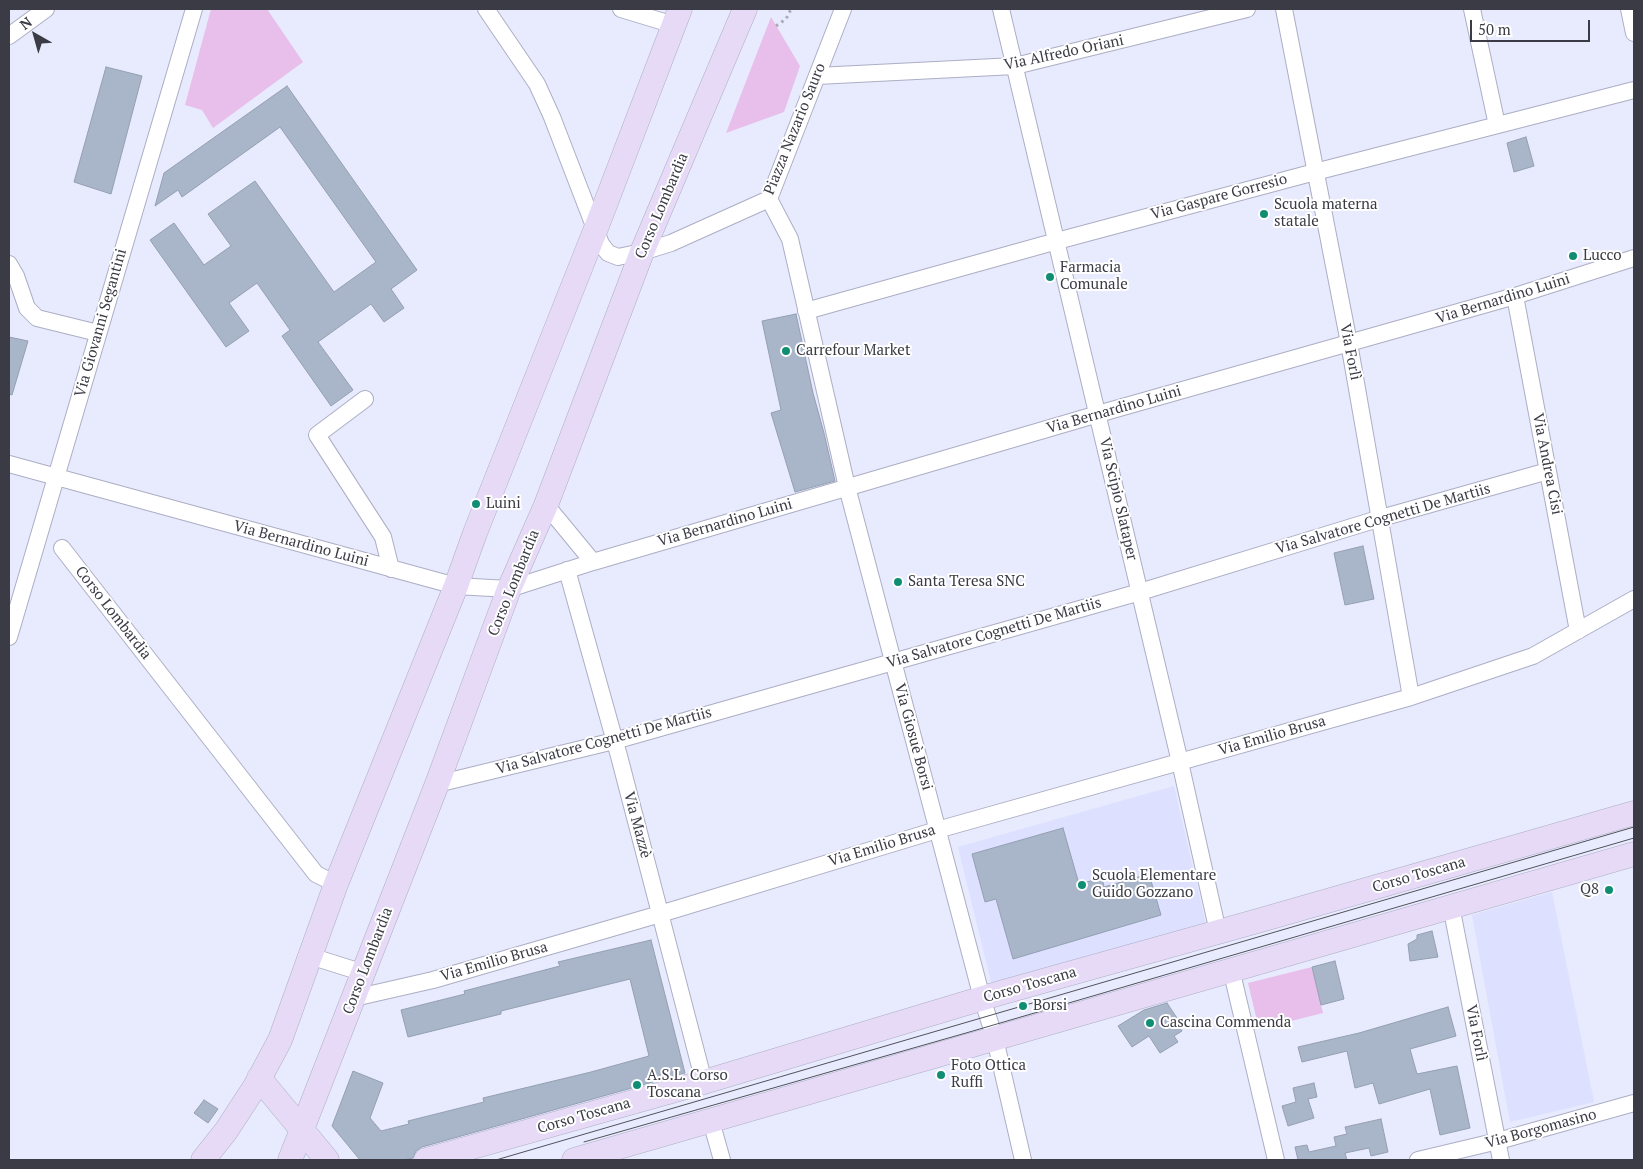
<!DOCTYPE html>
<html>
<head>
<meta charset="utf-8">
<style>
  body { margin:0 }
  #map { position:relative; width:1643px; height:1169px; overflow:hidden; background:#e8eafd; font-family:"PT Serif",serif }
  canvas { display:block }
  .frame { position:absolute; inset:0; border:10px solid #3a3b44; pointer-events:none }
  .north { position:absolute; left:10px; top:10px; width:50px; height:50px; -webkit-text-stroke:4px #fff; paint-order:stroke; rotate:322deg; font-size:14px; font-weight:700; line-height:20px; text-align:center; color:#3a3b44 }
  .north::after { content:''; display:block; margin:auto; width:18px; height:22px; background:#3a3b44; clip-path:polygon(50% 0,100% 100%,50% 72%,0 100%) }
  .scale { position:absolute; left:1470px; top:20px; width:120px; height:22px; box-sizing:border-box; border:2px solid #3a3b44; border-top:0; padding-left:6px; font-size:15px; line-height:18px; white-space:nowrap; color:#3a3b44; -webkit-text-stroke:4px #fff; paint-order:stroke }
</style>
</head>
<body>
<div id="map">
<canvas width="1643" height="1169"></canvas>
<div class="frame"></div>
<div class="north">N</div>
<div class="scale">50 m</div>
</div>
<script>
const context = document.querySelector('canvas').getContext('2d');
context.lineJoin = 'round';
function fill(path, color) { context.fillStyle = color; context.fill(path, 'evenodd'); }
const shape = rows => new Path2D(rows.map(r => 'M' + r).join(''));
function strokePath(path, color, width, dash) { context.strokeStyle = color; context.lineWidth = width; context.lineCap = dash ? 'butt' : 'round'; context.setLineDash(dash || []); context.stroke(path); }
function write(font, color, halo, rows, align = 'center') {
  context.font = font + ' "PT Serif",serif'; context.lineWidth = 4; context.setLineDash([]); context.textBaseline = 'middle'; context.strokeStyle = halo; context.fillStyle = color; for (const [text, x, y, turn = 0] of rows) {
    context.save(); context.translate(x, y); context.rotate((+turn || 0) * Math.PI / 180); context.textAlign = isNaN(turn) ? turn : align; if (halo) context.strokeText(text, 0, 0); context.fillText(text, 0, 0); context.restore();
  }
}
fill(shape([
  [1174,786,1206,924,992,986,958,847],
  [1552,892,1594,1102,1510,1122,1472,915]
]), '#dde0ff');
fill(shape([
  [211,9,267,9,303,62,213,128,202,110,185,105],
  [771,17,800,66,784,112,726,133],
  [1312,967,1323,1013,1259,1029,1248,983]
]), '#e8beea');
const building = shape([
  [106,67,142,76,111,194,74,182,106,67],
  [287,86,417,270,391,289,404,308,384,322,371,304,318,342,353,390,331,406,282,336,290,330,257,283,229,303,249,331,226,347,150,240,174,223,204,265,231,246,208,214,255,181,334,292,376,262,280,127,182,197,178,190,155,206,164,173,287,86],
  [1526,137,1534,166,1514,172,1507,143,1526,137],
  [796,314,813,393,824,433,835,481,795,492,771,413,781,410,762,321,796,314],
  [9,337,28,341,12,395,9,394,9,337],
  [1363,546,1374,599,1345,605,1334,553,1363,546],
  [1063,828,1079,884,1102,878,1104,887,1149,874,1161,915,1013,959,996,899,985,902,972,854,1063,828],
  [1432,931,1438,957,1410,961,1408,944,1417,939,1417,935,1432,931],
  [651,940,685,1073,422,1147,416,1151,413,1158,402,1160,360,1160,332,1126,353,1071,383,1083,370,1118,381,1131,409,1124,408,1121,484,1102,483,1098,591,1072,649,1056,630,979,501,1011,501,1014,408,1037,401,1010,465,994,464,991,560,966,558,962,651,940],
  [1335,961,1344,999,1321,1005,1312,967,1335,961],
  [1167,1003,1177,1018,1175,1020,1182,1031,1174,1036,1178,1042,1160,1053,1149,1036,1132,1047,1118,1026,1144,1010,1167,1003],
  [1448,1007,1456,1036,1410,1049,1417,1074,1457,1066,1470,1128,1440,1135,1430,1089,1379,1104,1373,1083,1355,1088,1347,1051,1302,1062,1298,1047,1359,1033,1448,1007],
  [1314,1083,1317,1097,1308,1099,1314,1118,1288,1126,1282,1106,1296,1102,1293,1088,1314,1083],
  [204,1100,218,1109,208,1123,194,1113,204,1100],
  [1381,1119,1388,1152,1371,1156,1369,1148,1345,1153,1347,1160,1298,1160,1295,1147,1307,1145,1309,1152,1336,1146,1334,1137,1347,1134,1345,1127,1381,1119]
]);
fill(building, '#a9b6ca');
strokePath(building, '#939fb2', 1);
const street = shape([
  [486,9,537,84,552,117,601,244,608,253,618,257,642,252,671,243,769,199,843,9],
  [621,9,674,25],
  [1001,9,1180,762,1218,932],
  [1284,9,1349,343,1411,697],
  [1472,9,1497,125],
  [1629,9,1634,33],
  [9,36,46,9],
  [817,76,1015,66,1247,9],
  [769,199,790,239,847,487,982,998,995,1039,1023,1160],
  [9,264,16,276,27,308,37,318,98,333],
  [1515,296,1578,631],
  [806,311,1057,241,1315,172,1634,90],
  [365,399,317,435,383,537,391,569],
  [9,464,456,586,509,589,593,562,1098,414,1515,296,1634,258],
  [546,505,593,562],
  [62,548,316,874,336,884],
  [567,570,619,756,704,1082],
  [9,637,194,9],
  [437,784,614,741,1140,592,1381,518,1548,471],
  [1451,906,1501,1160],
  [310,956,364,973],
  [1231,969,1276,1160],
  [354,998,433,980,660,914,937,830,1411,697,1533,656,1634,599],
  [711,1121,722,1160],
  [1418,1160,1498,1141,1634,1103]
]);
const secondary = shape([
  [259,1078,327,1160],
  [203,1160,226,1131,256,1085,280,1040,336,884,456,586,475,533,595,231,680,9],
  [290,1160,437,784,509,589,546,505,642,252,745,9],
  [426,1160,704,1082,1000,993,1261,920,1634,813],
  [574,1160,1634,854]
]);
strokePath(street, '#acaec5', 18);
strokePath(secondary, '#acaec5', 25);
strokePath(shape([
  [776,26,786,19,791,9]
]), '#a8a9b9', 3, [2.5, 4]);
strokePath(street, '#fff', 16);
strokePath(secondary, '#e6daf7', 24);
strokePath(shape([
  [584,1142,966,1033,1634,838],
  [496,1160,1634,827]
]), '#50515b', 1);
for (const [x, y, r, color] of [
  [1264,214,5,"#0f8e73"],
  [1573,256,5,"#0f8e73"],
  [1050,277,5,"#0f8e73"],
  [786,351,5,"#0f8e73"],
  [476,504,5,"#0f8e73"],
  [898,582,5,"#0f8e73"],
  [1082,885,5,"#0f8e73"],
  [1609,890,5,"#0f8e73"],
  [1023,1006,5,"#0f8e73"],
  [1150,1023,5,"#0f8e73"],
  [941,1075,5,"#0f8e73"],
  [637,1085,5,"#0f8e73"]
]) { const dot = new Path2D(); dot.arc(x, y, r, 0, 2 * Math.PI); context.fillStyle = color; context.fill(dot); strokePath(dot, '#fff', 2); }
write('15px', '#3a3b44', '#fff', [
  ["Via Alfredo Oriani",1064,53,-12],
  ["Piazza Nazario Sauro",795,129,-68],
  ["Via Gaspare Gorresio",1219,197,-15],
  ["Corso Lombardia",662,206,-67],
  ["Via Bernardino Luini",1503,299,-17],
  ["Via Giovanni Segantini",101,323,-74],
  ["Via Forlì",1350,352,79],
  ["Via Bernardino Luini",1114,410,-16],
  ["Via Andrea Cisi",1547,464,79],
  ["Via Scipio Slataper",1118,499,77],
  ["Via Salvatore Cognetti De Martiis",1383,519,-16],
  ["Via Bernardino Luini",725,523,-16],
  ["Via Bernardino Luini",301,544,15],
  ["Corso Lombardia",514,583,-68],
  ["Corso Lombardia",113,613,52],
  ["Via Salvatore Cognetti De Martiis",994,633,-16],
  ["Via Emilio Brusa",1272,736,-16],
  ["Via Giosuè Borsi",913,737,75],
  ["Via Salvatore Cognetti De Martiis",604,741,-15],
  ["Via Mazzè",637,825,75],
  ["Via Emilio Brusa",882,846,-17],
  ["Corso Toscana",1419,875,-16],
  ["Corso Lombardia",368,961,-69],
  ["Via Emilio Brusa",494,962,-16],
  ["Corso Toscana",1030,985,-16],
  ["Via Forlì",1476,1033,79],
  ["Corso Toscana",584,1116,-16],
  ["Via Borgomasino",1541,1129,-15]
]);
write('15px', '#3a3b44', '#fff', [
  ["Scuola materna",1274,205],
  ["statale",1274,222],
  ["Lucco",1583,256],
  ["Farmacia",1060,268],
  ["Comunale",1060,285],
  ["Carrefour Market",796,351],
  ["Luini",486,504],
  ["Santa Teresa SNC",908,582],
  ["Scuola Elementare",1092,876],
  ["Guido Gozzano",1092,893],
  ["Q8",1599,890,"right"],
  ["Borsi",1033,1006],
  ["Cascina Commenda",1160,1023],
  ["Foto Ottica",951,1066],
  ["Ruffi",951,1083],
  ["A.S.L. Corso",647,1076],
  ["Toscana",647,1093]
], 'left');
</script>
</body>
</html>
